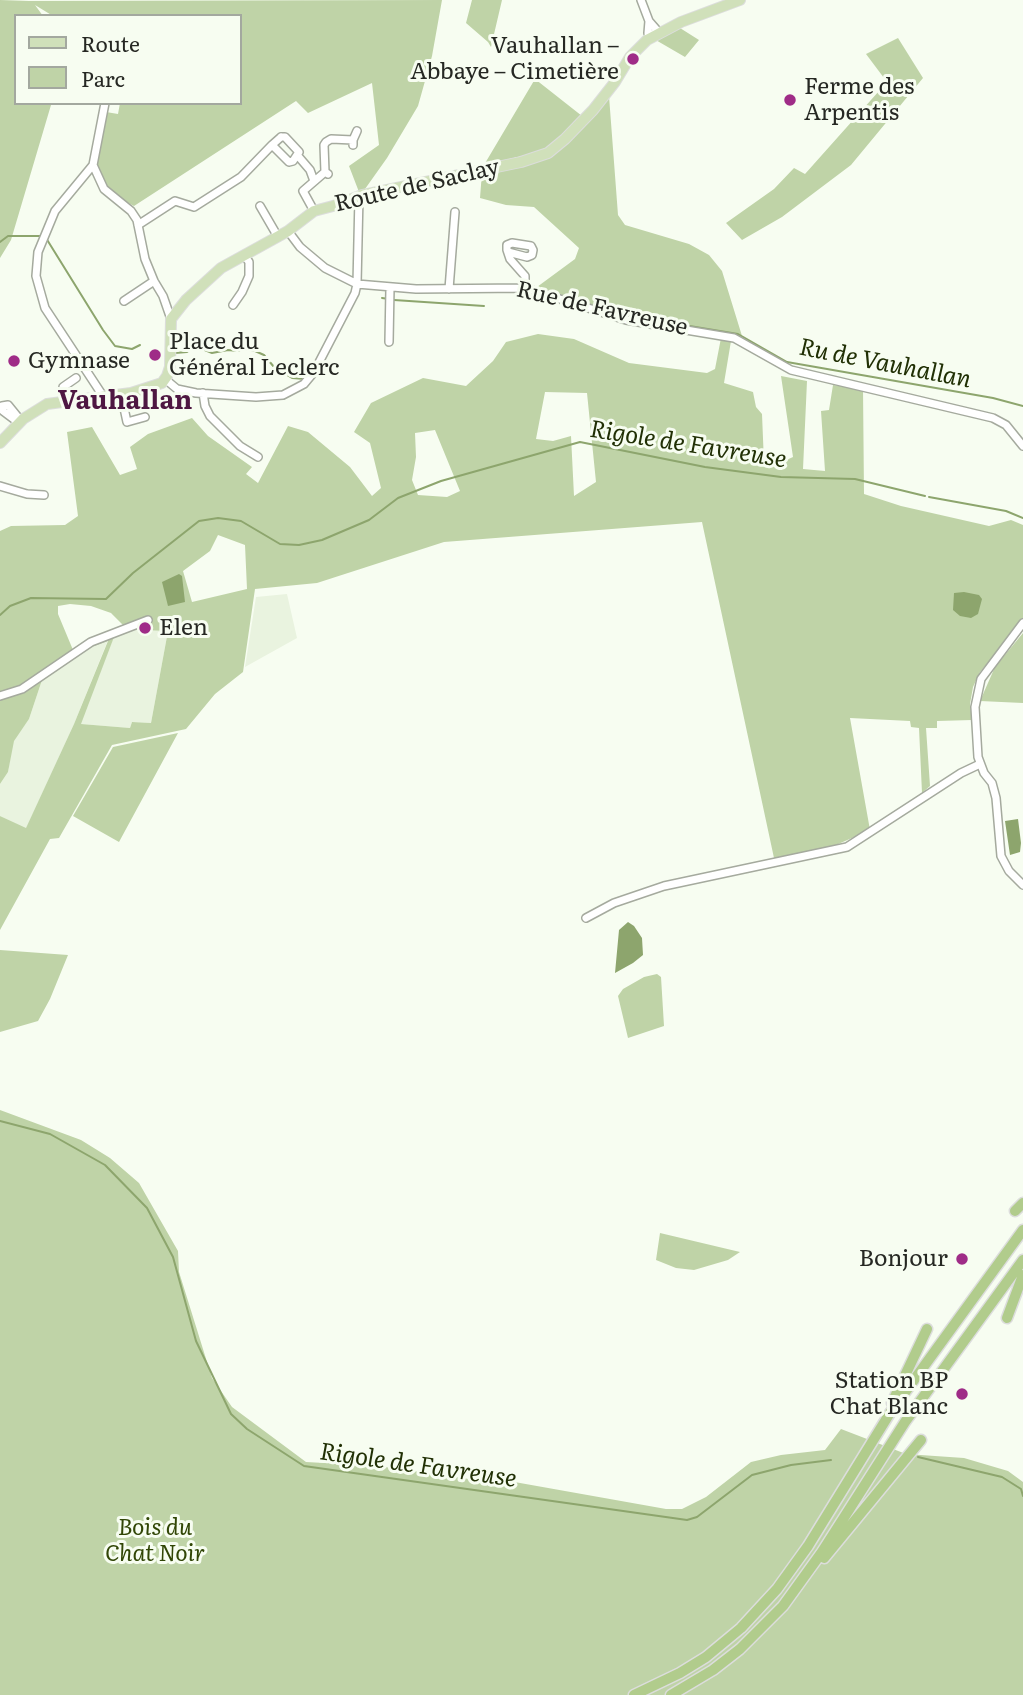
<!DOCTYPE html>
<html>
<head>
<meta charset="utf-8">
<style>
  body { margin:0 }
  #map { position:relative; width:1023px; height:1695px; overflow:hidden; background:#f7fdf1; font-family:Literata,serif }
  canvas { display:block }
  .legend { position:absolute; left:14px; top:14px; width:228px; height:91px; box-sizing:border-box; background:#f7fdf1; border:2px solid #a3a89f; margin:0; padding:9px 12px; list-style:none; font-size:21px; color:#262823 }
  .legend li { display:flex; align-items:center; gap:14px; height:35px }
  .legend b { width:35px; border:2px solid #a3a89f }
</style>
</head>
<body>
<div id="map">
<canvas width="1023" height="1695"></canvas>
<ul class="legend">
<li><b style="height:9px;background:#d0e0ba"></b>Route</li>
<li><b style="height:19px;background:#bfd3a7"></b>Parc</li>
</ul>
</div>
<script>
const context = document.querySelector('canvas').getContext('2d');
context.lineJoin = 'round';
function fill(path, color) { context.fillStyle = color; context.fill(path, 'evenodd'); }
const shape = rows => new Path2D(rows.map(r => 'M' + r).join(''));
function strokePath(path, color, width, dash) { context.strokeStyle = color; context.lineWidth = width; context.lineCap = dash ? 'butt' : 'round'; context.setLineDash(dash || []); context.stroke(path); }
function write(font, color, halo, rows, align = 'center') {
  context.font = font + ' Literata,serif'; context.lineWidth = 6; context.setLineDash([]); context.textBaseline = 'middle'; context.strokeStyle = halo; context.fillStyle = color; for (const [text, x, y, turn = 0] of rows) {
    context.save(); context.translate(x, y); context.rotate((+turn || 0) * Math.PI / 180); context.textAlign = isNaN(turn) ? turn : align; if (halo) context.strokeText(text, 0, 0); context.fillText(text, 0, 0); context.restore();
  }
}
fill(shape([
  [287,594,297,638,245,667,256,597],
  [139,626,141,630,168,631,151,723,132,722,130,728,80,724,114,636],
  [108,640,74,724,26,829,0,816,0,784,8,772,13,741,29,719,42,680,83,650]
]), '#e9f3df');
fill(shape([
  [0,0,29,1,442,0,432,56,418,106,387,158,365,189,359,192,349,166,379,145,372,83,308,113,296,101,134,206,121,199,105,186,95,163,106,112,118,114,120,103,240,103,240,16,53,16,35,5,43,16,16,16,16,103,51,105,11,240,0,258],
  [472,0,502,0,491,47,488,42,466,23],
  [680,28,699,40,685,57,654,39],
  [898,38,923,78,851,165,782,217,742,240,726,223,774,189,794,168,805,174,887,82,866,54],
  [535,79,582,116,559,139,543,151,484,165],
  [609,96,618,215,625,225,689,244,709,255,722,271,742,336,616,312,537,287,575,259,579,248,534,207,506,205,480,198,482,172,539,157],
  [538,334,574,339,629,363,707,373,715,369,721,338,731,341,724,383,753,392,756,407,762,414,764,463,782,462,793,457,781,376,807,381,803,469,825,471,821,411,829,410,833,385,863,389,864,494,901,506,989,526,1011,520,1023,525,1023,620,980,672,973,687,970,704,972,720,937,721,937,728,926,728,930,786,922,793,919,728,911,727,910,721,850,718,870,830,836,845,774,858,702,522,444,542,317,583,255,589,243,672,215,694,186,729,112,745,59,838,50,839,0,930,0,816,26,828,74,724,108,641,83,650,42,680,29,719,14,741,8,772,0,784,0,531,11,526,65,525,78,516,67,432,92,427,120,475,137,469,130,447,148,434,192,418,208,436,252,467,246,474,258,483,288,426,308,432,350,467,372,496,381,488,370,443,354,432,371,403,423,378,466,386,493,361,506,342],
  [545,392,587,393,596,482,574,496,571,436,553,441,536,439],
  [435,430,460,491,447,497,418,495,412,480,416,457,415,433],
  [218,535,245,545,247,589,192,602,183,571,210,551],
  [70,604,91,606,111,613,124,626,88,641,73,650,58,614,58,606],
  [139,626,140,630,168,631,151,723,132,722,130,728,81,724,114,637],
  [1023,633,1023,703,980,701,995,667],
  [178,733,119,842,73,816,113,747],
  [0,950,68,955,50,999,38,1021,0,1032],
  [657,974,661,977,664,1026,628,1038,618,996,623,989,644,977],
  [0,1110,81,1140,110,1158,139,1183,178,1251,179,1272,212,1378,232,1407,306,1462,379,1466,490,1482,492,1478,666,1509,682,1509,706,1497,751,1462,781,1455,825,1450,841,1429,906,1454,964,1458,1008,1471,1023,1482,1023,1695,0,1695],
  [660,1233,740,1252,728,1260,694,1270,676,1268,656,1260]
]), '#bfd3a7');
fill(shape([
  [179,574,182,576,185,602,168,606,162,582],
  [964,592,979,595,982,599,978,614,971,618,960,616,953,610,954,593],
  [1018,819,1021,843,1020,852,1010,855,1005,821],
  [628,922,634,926,642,938,643,955,633,963,615,973,619,930]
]), '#8da56d');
strokePath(shape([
  [46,238,103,330,115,346,132,349,140,345],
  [0,242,8,236,41,236],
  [382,298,389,299],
  [394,300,484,306],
  [617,314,738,334,787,362,993,398,1023,406],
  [175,353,187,352,195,346,212,353,228,350,238,351,244,349,255,351,264,355,274,367,292,378,305,379],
  [929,497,1006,511,1023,518],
  [0,615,10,606,31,598,106,599,133,573,199,521,218,518,241,521,280,544,299,545,322,540,369,520,398,498,441,481,580,442,705,467,781,477,855,479,925,496],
  [0,1121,50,1134,105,1165,147,1208,173,1257,196,1341,231,1414,247,1429,304,1466,687,1520,697,1517,752,1475,791,1465,831,1460],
  [918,1457,1002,1477,1021,1489,1023,1496]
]), '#8da56d', 2);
const minor = shape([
  [641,0,649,21,648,33],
  [649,21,656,29,656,32,651,35],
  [281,137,285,137,299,152,293,161,289,162,272,145,281,137],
  [353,145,353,140,357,131],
  [298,156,310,170,314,181],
  [93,165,104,189,131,211,137,220,145,259,154,281,163,296,171,319],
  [325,172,324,145,326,142,331,139,353,140],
  [260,206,278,237],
  [314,211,303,191,325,172,328,174],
  [138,225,175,201,194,207,241,177,272,145],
  [288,231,300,247,325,268,357,284,416,289,525,288,626,320,734,338,791,370,993,418,1006,425,1023,446],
  [508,252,527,257,532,255,533,250,531,246,512,243,507,245,507,250,510,259,525,276,525,288],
  [449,289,455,212],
  [124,301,154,281],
  [233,305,242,292,249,276,249,262,244,255],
  [389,342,390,288],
  [165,379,177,389,196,393,256,397,283,395,304,384,314,372,355,293,357,284,359,196],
  [203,393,205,406,210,416,240,446,258,457],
  [121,394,127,422,145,417],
  [102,397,101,393,45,308,36,276,38,252,55,211,93,165,105,103],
  [64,401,63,387,76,378],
  [19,423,3,411,2,406,8,405,21,421],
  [0,486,27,494,44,495],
  [1023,623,981,679,975,707,978,757,984,773,992,783,996,798,1001,856,1009,871,1023,885],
  [0,696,22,689,91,642,148,620],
  [586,918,614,903,664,886,847,847,961,773,980,764]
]);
const major = shape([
  [0,443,23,419,47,404,131,393,162,383,167,376,170,367,171,319,186,300,221,268,288,231,314,211,333,206,362,195,521,162,548,153,565,139,593,110,615,82,630,57,647,40,681,22,740,0]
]);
const highway = shape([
  [1015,1211,1023,1203],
  [1007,1318,1023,1275],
  [892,1403,927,1329],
  [824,1558,921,1440],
  [634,1695,680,1673,706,1657,741,1628,777,1589,808,1546,890,1413,1023,1230],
  [671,1695,713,1670,740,1649,783,1606,822,1552,905,1422,1023,1260]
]);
strokePath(minor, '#a5aa9e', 10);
strokePath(major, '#dcdddc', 12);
strokePath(highway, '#dcdddc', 13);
strokePath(minor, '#fff', 7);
strokePath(major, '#d0e0ba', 10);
strokePath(highway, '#b1cc8c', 10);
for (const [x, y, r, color] of [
  [633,59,7,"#9f2c87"],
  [790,100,7,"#9f2c87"],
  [155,355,7,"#9f2c87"],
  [14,361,7,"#9f2c87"],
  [145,628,7,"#9f2c87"],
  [962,1259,7,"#9f2c87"],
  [962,1394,7,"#9f2c87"]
]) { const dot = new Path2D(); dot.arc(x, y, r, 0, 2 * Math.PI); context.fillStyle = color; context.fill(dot); strokePath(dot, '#f7fdf1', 2.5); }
write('23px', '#262823', '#f7fdf1', [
  ["Vauhallan –",619,46,"right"],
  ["Abbaye – Cimetière",619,72,"right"],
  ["Ferme des",804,87],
  ["Arpentis",804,113],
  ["Place du",169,342],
  ["Général Leclerc",169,368],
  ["Gymnase",28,361],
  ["Elen",159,628],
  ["Bonjour",948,1259,"right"],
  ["Station BP",948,1381,"right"],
  ["Chat Blanc",948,1407,"right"]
], 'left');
write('23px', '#262823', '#f7fdf1', [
  ["Route de Saclay",417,186,-13],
  ["Rue de Favreuse",602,309,13]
]);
write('italic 23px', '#314606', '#f7fdf1', [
  ["Bois du",155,1528],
  ["Chat Noir",155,1554]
]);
write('italic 24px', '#213005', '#f7fdf1', [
  ["Ru de Vauhallan",885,364,11],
  ["Rigole de Favreuse",688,445,9],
  ["Rigole de Favreuse",418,1466,8]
]);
write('bold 26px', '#4e1742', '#f7fdf1', [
  ["Vauhallan",125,401]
]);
</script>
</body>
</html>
